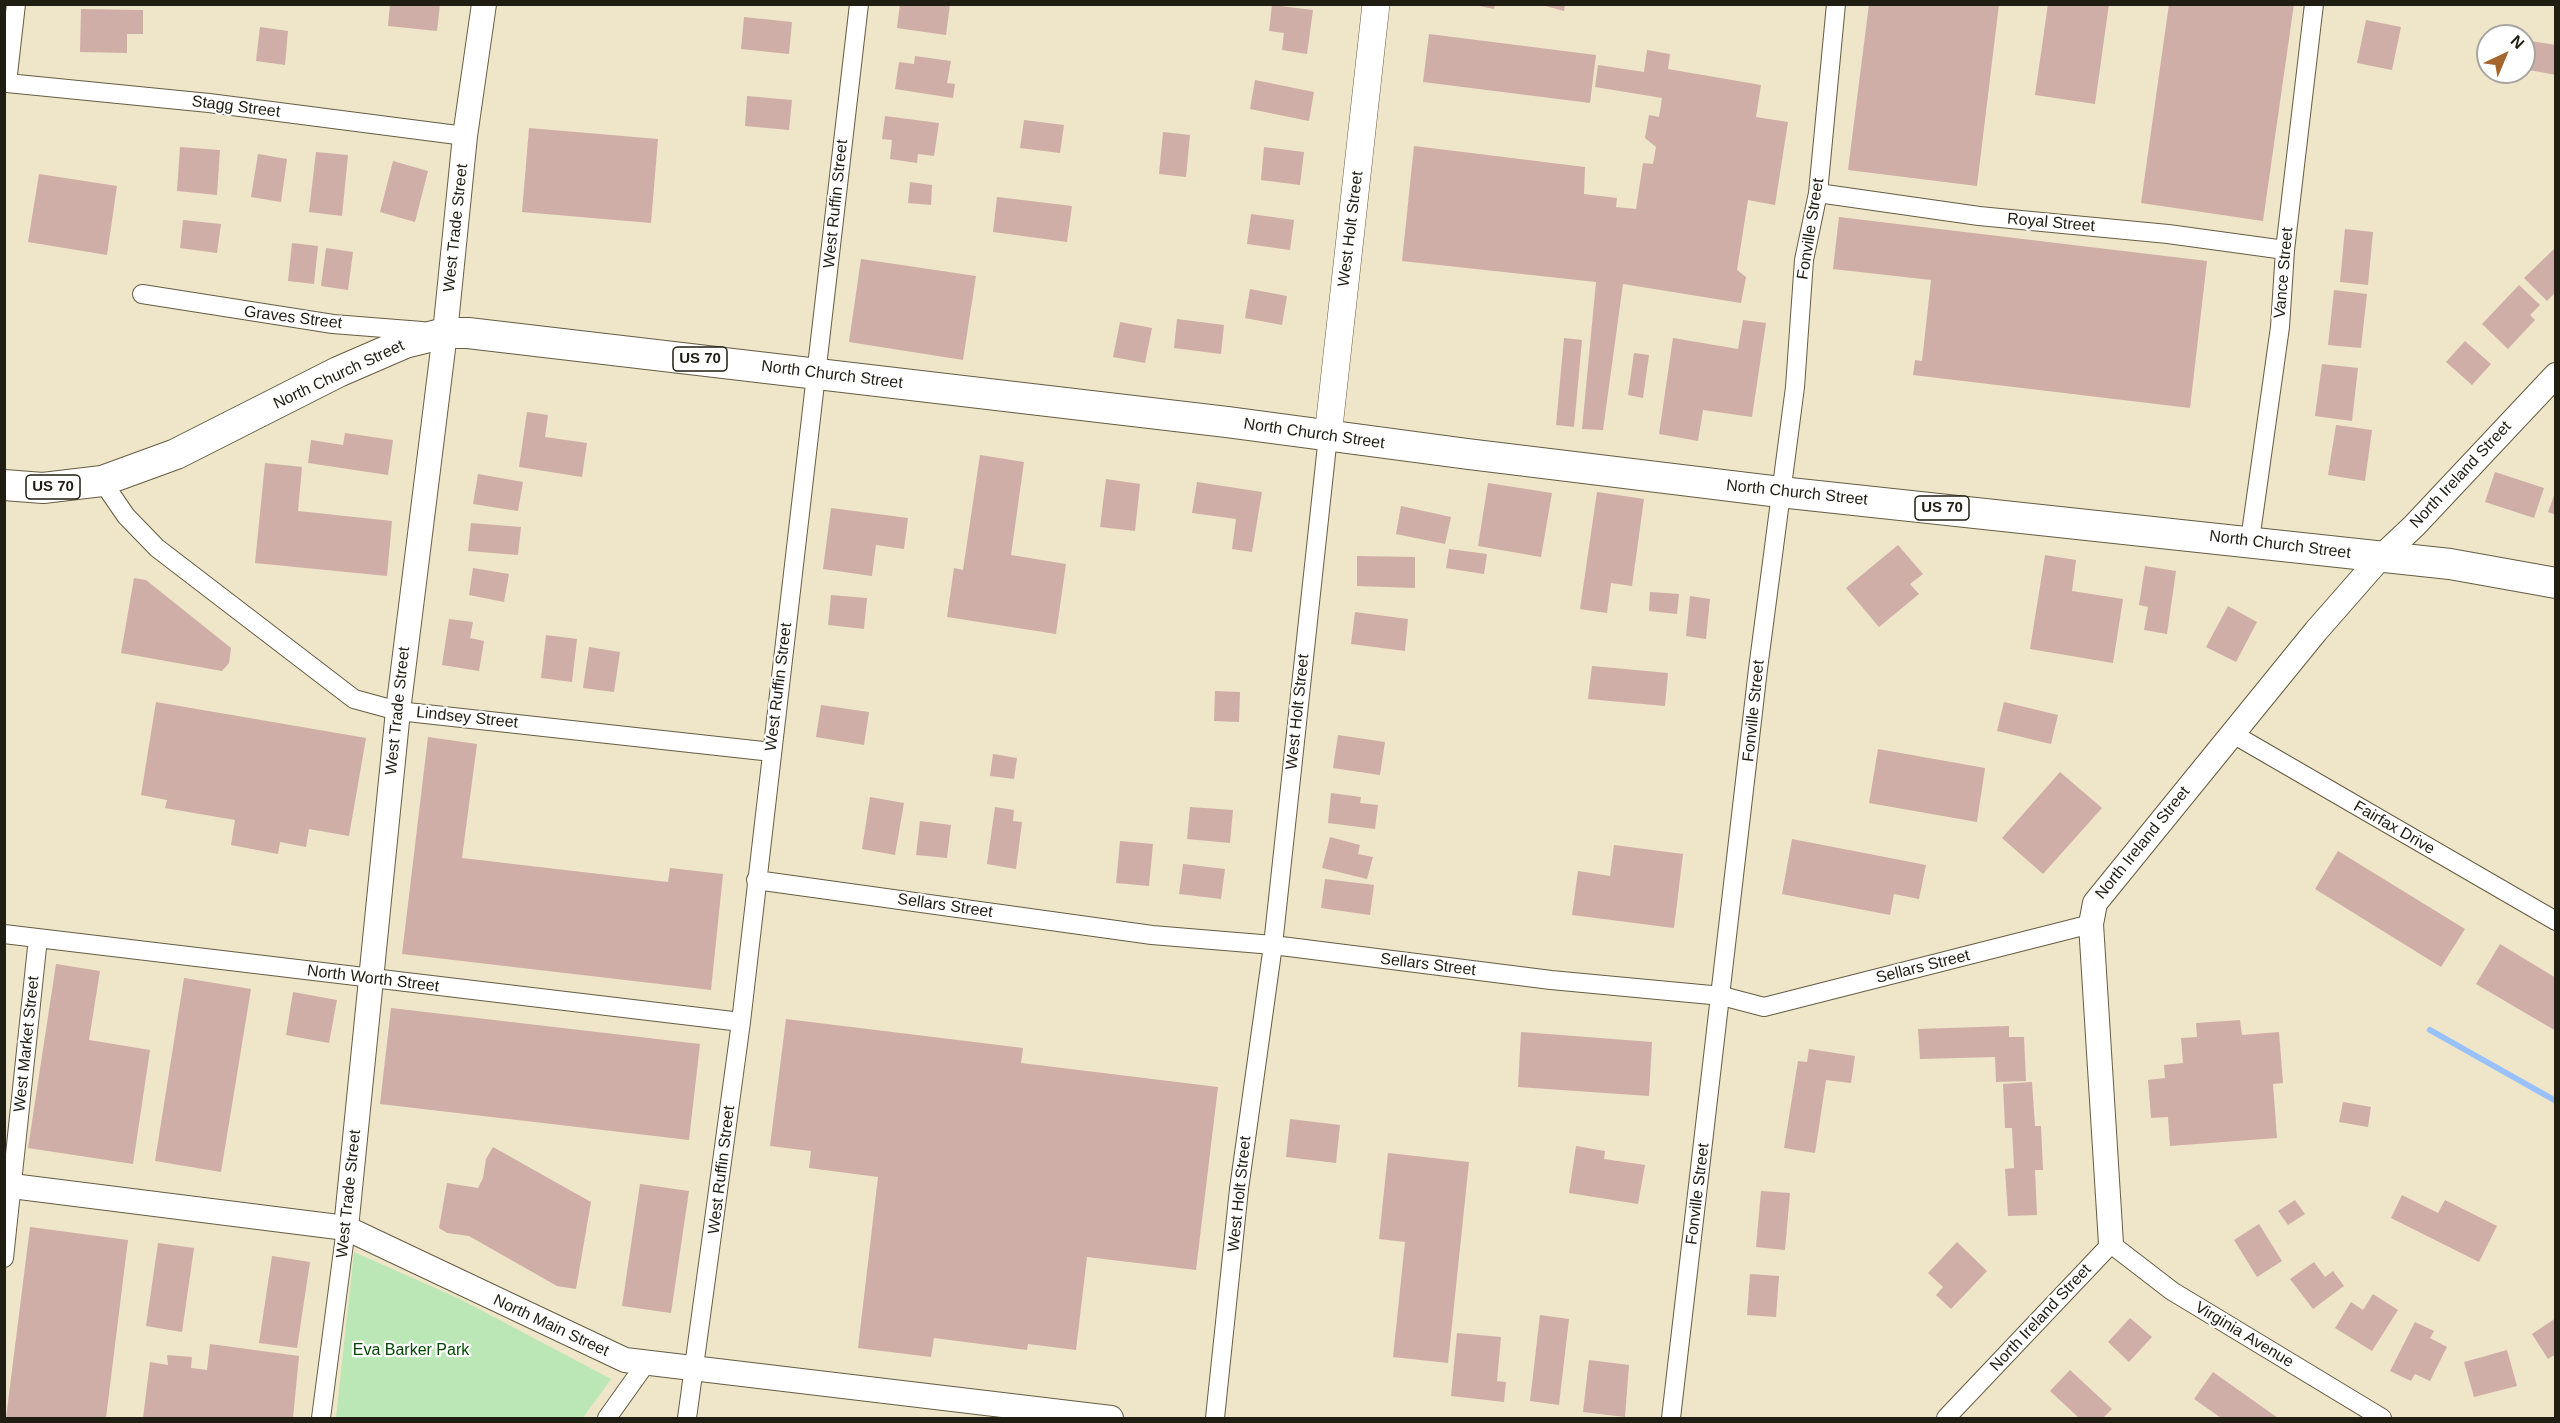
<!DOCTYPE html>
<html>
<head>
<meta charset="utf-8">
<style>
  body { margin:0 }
  #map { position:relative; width:2560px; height:1423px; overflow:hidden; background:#efe5c8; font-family:Arial,sans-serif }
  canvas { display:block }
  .frame { position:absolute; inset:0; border:6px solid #201d12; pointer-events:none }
  .north { position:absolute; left:2476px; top:24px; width:60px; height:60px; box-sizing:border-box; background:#fff; border:2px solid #a6a5a0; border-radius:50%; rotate:44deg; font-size:16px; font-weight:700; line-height:24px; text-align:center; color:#201d12 }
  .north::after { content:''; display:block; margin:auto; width:21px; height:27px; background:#a5662e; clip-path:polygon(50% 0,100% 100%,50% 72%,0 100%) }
</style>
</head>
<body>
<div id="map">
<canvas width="2560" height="1423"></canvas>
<div class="frame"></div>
<div class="north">N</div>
</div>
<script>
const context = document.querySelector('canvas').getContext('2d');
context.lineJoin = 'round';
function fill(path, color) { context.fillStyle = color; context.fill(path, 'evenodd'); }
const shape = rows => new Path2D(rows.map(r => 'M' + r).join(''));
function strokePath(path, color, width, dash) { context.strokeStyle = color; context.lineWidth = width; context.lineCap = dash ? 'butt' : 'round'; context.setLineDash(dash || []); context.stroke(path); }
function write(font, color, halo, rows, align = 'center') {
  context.font = font + ' Arial,sans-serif'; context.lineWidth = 4.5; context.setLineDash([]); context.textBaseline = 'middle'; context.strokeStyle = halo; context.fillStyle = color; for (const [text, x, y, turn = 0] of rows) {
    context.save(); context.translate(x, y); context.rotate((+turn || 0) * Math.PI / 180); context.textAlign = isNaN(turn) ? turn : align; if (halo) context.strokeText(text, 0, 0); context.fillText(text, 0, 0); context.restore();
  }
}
fill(shape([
  [354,1252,460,1299,611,1379,583,1418,336,1418]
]), '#bbe6b6');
strokePath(shape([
  [2430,1030,2556,1101]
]), '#99c1fd', 6);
fill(shape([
  [390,4,440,4,437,31,388,26],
  [900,4,950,4,946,35,897,28],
  [1470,4,1495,4,1494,9],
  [1538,4,1565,4,1564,11],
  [1869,4,1999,4,1977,186,1848,170],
  [2048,4,2109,4,2095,104,2035,95],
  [2169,4,2294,4,2263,221,2141,203],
  [1272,5,1313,10,1307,54,1282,50,1284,33,1269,31],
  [81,9,143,10,143,34,127,34,127,53,80,52],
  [744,17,792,22,789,54,741,49],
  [2366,20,2401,27,2392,70,2357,63],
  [260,27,288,31,285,65,256,61],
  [1429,34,1596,55,1590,103,1423,82],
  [2524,40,2556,45,2556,75,2524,69],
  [1647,50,1670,54,1668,69,1761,85,1756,117,1788,122,1775,205,1748,200,1737,270,1746,277,1741,303,1623,284,1603,430,1582,429,1596,282,1402,261,1414,146,1585,167,1584,194,1617,198,1616,207,1636,209,1643,163,1653,164,1656,147,1645,138,1649,115,1659,117,1662,98,1595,87,1598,65,1644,72],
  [915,56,951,61,947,83,955,84,953,98,895,89,899,62,914,64],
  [1255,80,1314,92,1309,121,1250,109],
  [747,96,792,100,789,130,745,126],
  [885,116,939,123,934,156,918,154,917,163,890,159,892,140,882,139],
  [1024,120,1064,125,1060,153,1020,148],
  [529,128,658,139,651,223,522,212],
  [1163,132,1190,135,1186,177,1159,174],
  [180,147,220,150,217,195,177,191],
  [1264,147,1304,152,1300,185,1261,180],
  [316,152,348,155,342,216,309,212],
  [258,154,287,159,281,202,251,197],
  [393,161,428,171,415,222,380,212],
  [39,174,117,186,107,255,28,242],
  [910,182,932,185,931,205,908,203],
  [997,197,1072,206,1067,242,993,232],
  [1251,214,1294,220,1290,250,1247,244],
  [1839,217,2207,261,2190,408,1913,375,1915,360,1922,361,1931,280,1833,269],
  [183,220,221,224,217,253,180,248],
  [2345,229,2373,232,2368,285,2340,282],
  [292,243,318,246,314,284,288,281],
  [2556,247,2556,292,2547,301,2524,278],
  [326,248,353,252,348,290,321,286],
  [861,259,976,276,963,360,849,342],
  [2519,285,2540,305,2530,315,2535,320,2508,349,2482,324],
  [1250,289,1287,296,1282,325,1245,318],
  [2334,290,2367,294,2361,348,2328,345],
  [1177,319,1224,325,1221,354,1174,348],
  [1743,320,1766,323,1752,417,1703,410,1698,441,1659,434,1673,338,1738,349],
  [1120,322,1152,328,1145,363,1113,357],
  [1564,338,1582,340,1574,427,1556,425],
  [2465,341,2491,364,2472,385,2446,362],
  [1634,353,1649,355,1643,398,1628,395],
  [2322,364,2358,368,2352,421,2315,416],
  [527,412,548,415,545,437,587,443,582,477,519,467],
  [2336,425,2372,430,2365,481,2328,475],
  [345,433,393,440,388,475,308,463,311,440,343,445],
  [980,455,1024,462,1011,555,1066,564,1056,634,947,617,954,568,963,570],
  [265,463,302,467,298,511,392,521,387,576,255,563],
  [2495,472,2544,488,2534,518,2485,502],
  [478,474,523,482,518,511,473,504],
  [1106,479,1140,484,1135,531,1100,527],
  [1197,482,1262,492,1252,552,1232,549,1236,519,1192,513],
  [1488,483,1552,493,1541,557,1478,546],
  [2556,490,2556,515,2548,512],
  [1597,492,1644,499,1632,586,1611,583,1607,613,1580,609],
  [1401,506,1451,517,1445,544,1396,534],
  [831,508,908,518,904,549,876,545,872,576,823,569],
  [471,523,521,527,518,555,468,551],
  [1898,545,1923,574,1910,584,1919,594,1879,627,1846,588],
  [1449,549,1487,554,1484,574,1446,568],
  [2045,555,2076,560,2072,591,2123,599,2113,663,2030,649],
  [1357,556,1415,557,1415,588,1357,586],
  [2145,566,2176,571,2167,634,2144,630,2148,607,2139,605],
  [473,568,509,574,504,602,469,595],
  [134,578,146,580,231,648,229,663,222,671,121,653],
  [1650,592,1679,594,1677,614,1649,611],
  [831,595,867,598,864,629,828,625],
  [1690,596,1710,599,1706,639,1686,636],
  [2228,606,2257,622,2236,662,2206,647],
  [1355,612,1408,619,1405,651,1351,644],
  [449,619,473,622,470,638,484,641,479,671,442,665],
  [546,635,577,639,572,682,541,678],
  [589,647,620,652,614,692,583,688],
  [1592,666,1668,673,1665,706,1588,699],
  [1215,691,1240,692,1239,722,1214,721],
  [156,702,366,738,349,836,309,829,306,847,280,842,278,854,231,845,235,820,165,808,167,800,141,795],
  [2004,702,2058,715,2051,744,1997,731],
  [821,705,869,712,864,745,816,737],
  [1338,735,1385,742,1380,775,1333,768],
  [428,737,477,744,462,858,668,882,670,868,723,874,711,990,402,954],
  [1878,749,1985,768,1977,822,1869,803],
  [993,754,1017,758,1014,779,990,776],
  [2060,772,2102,808,2043,874,2002,838],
  [1331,793,1361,797,1360,803,1378,805,1375,829,1328,823],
  [870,797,904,803,895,855,862,849],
  [995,807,1014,810,1013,821,1022,822,1016,869,987,864],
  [1190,807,1233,810,1230,843,1187,839],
  [920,821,951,825,947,858,916,855],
  [1330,837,1360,845,1358,854,1373,857,1367,879,1322,868],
  [1792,839,1926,865,1919,899,1894,894,1890,915,1782,894],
  [1120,841,1153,844,1149,886,1116,883],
  [1614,845,1683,854,1674,928,1572,915,1578,871,1610,876],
  [2338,851,2465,929,2441,967,2315,889],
  [1183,864,1225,869,1221,899,1179,894],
  [1325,879,1374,885,1370,915,1321,908],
  [2500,944,2556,978,2556,1031,2476,984],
  [56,964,100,971,89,1040,150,1050,133,1164,28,1148],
  [184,978,251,989,221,1172,155,1161],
  [293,992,337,1000,329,1043,286,1035],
  [391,1008,700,1044,689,1140,380,1104],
  [786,1019,1023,1048,1021,1063,1218,1087,1196,1270,1087,1257,1076,1350,1028,1344,1027,1350,934,1338,931,1357,858,1348,878,1177,809,1168,811,1151,770,1146],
  [2240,1020,2242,1035,2279,1032,2283,1083,2273,1084,2277,1138,2170,1146,2168,1117,2151,1118,2148,1080,2165,1078,2164,1065,2183,1063,2181,1038,2197,1037,2196,1023],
  [2009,1026,2009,1037,2024,1037,2026,1081,1996,1082,1995,1057,1920,1059,1918,1029],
  [1521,1032,1652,1042,1649,1096,1518,1087],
  [1809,1049,1855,1056,1851,1083,1826,1080,1815,1153,1784,1148,1798,1061,1807,1062],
  [2032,1082,2035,1126,2041,1126,2043,1170,2035,1170,2037,1215,2008,1216,2005,1169,2014,1168,2012,1128,2005,1128,2003,1084],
  [2343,1102,2371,1107,2368,1127,2339,1122],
  [1290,1119,1340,1125,1336,1163,1286,1157],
  [1576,1146,1605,1151,1604,1159,1645,1165,1638,1204,1569,1193],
  [493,1147,591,1202,576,1289,557,1286,469,1236,447,1233,439,1228,447,1183,478,1188,483,1178,486,1159],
  [1388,1153,1469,1162,1448,1363,1393,1357,1405,1242,1379,1239],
  [640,1184,689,1191,671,1313,622,1306],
  [1761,1191,1790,1193,1785,1250,1756,1247],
  [2402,1195,2438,1213,2445,1200,2497,1226,2479,1262,2391,1218],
  [2295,1200,2305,1214,2288,1225,2278,1211],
  [2259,1224,2282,1261,2257,1277,2234,1240],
  [30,1227,128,1240,106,1418,6,1418],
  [1957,1242,1987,1271,1951,1309,1936,1295,1943,1287,1928,1273],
  [158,1243,194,1248,182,1332,146,1326],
  [272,1256,310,1262,297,1348,259,1343],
  [2314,1262,2325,1277,2333,1271,2344,1286,2313,1309,2290,1279],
  [1750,1274,1779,1276,1776,1317,1747,1315],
  [2373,1294,2398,1310,2372,1351,2335,1328,2351,1302,2363,1310],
  [1540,1315,1569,1319,1559,1405,1530,1401],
  [2130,1318,2152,1337,2129,1362,2108,1342],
  [2556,1318,2556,1354,2548,1359,2532,1334],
  [2415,1322,2434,1331,2430,1338,2447,1347,2430,1381,2415,1374,2411,1381,2390,1371],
  [1457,1333,1501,1337,1497,1381,1506,1382,1504,1402,1451,1396],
  [210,1344,299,1356,293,1418,143,1418,150,1362,168,1365,167,1355,192,1357,191,1368,207,1370],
  [2507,1350,2517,1386,2474,1397,2464,1362],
  [1589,1360,1629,1365,1625,1417,1583,1412],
  [2070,1370,2112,1409,2103,1418,2079,1418,2050,1391],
  [2213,1372,2278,1418,2221,1418,2194,1399]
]), '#cfaea8');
const minor = shape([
  [16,4,7,83,209,103,465,136],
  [1818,193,1979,216,2168,234,2285,250],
  [142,294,333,324,422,331],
  [102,481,126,516,157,548,354,699,398,711,772,752],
  [2250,540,2280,327,2285,250,2314,4],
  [2233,734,2556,921],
  [756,880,1152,935,1273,945,1551,980,1722,996,1764,1007,2091,924],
  [4,934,741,1022],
  [4,1258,38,938],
  [321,1418,346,1228],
  [607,1418,647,1362],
  [687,1418,741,1022,859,4],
  [1215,1418,1239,1189,1273,945,1328,436],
  [1671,1418,1758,669,1795,387,1804,260,1818,193,1836,4],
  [1946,1418,2111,1244,2172,1291,2382,1418]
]);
const tertiary = shape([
  [4,1185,346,1228,625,1360,1111,1418],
  [346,1228,398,711,445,333,465,136,484,4],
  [2111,1244,2091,924,2095,903,2316,631,2380,558,2414,526,2556,375]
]);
const secondary = shape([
  [1328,436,1376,4]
]);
const primary = shape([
  [4,485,43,488,102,481,176,454,338,372,405,343,445,333,468,333,1227,422,1468,454,1780,492,2450,564,2556,583]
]);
strokePath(minor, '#655c43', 20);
strokePath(tertiary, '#655c43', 26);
strokePath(secondary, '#655c43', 28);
strokePath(primary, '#655c43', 32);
strokePath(minor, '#fff', 18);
strokePath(tertiary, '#fff', 24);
strokePath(secondary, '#fff', 27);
strokePath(primary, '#fff', 30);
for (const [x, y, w] of [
  [700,359,54],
  [53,487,54],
  [1942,508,54]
]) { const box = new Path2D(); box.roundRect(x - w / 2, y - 12, w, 24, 4.5); context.fillStyle = '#fff'; context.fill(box); strokePath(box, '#201d12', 1.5); }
write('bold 15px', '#201d12', null, [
  ["US 70",700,359],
  ["US 70",53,487],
  ["US 70",1942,508]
]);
write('16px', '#201d12', '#fff', [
  ["Stagg Street",236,107,7],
  ["West Ruffin Street",836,204,-84],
  ["Royal Street",2051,223,5],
  ["West Trade Street",456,228,-84],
  ["West Holt Street",1351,229,-83],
  ["Fonville Street",1811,229,-81],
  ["Vance Street",2284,273,-85],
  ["Graves Street",293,318,7],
  ["North Church Street",339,375,-25],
  ["North Church Street",832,375,7],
  ["North Church Street",1314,434,8],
  ["North Ireland Street",2461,475,-47],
  ["North Church Street",1797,493,6],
  ["North Church Street",2280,545,7],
  ["West Ruffin Street",779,687,-83],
  ["West Trade Street",398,711,-84],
  ["Fonville Street",1754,711,-84],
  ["West Holt Street",1298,712,-84],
  ["Lindsey Street",467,718,6],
  ["Fairfax Drive",2394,828,30],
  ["North Ireland Street",2143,843,-51],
  ["Sellars Street",945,906,8],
  ["Sellars Street",1428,965,7],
  ["Sellars Street",1923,967,-14],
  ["North Worth Street",373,979,7],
  ["West Market Street",27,1044,-84],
  ["West Ruffin Street",722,1170,-83],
  ["West Trade Street",349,1194,-84],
  ["West Holt Street",1240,1194,-84],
  ["Fonville Street",1698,1194,-83],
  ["North Ireland Street",2041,1318,-47],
  ["North Main Street",551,1326,25],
  ["Virginia Avenue",2244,1335,31]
]);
write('16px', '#004900', '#fff', [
  ["Eva Barker Park",411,1351]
]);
</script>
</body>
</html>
